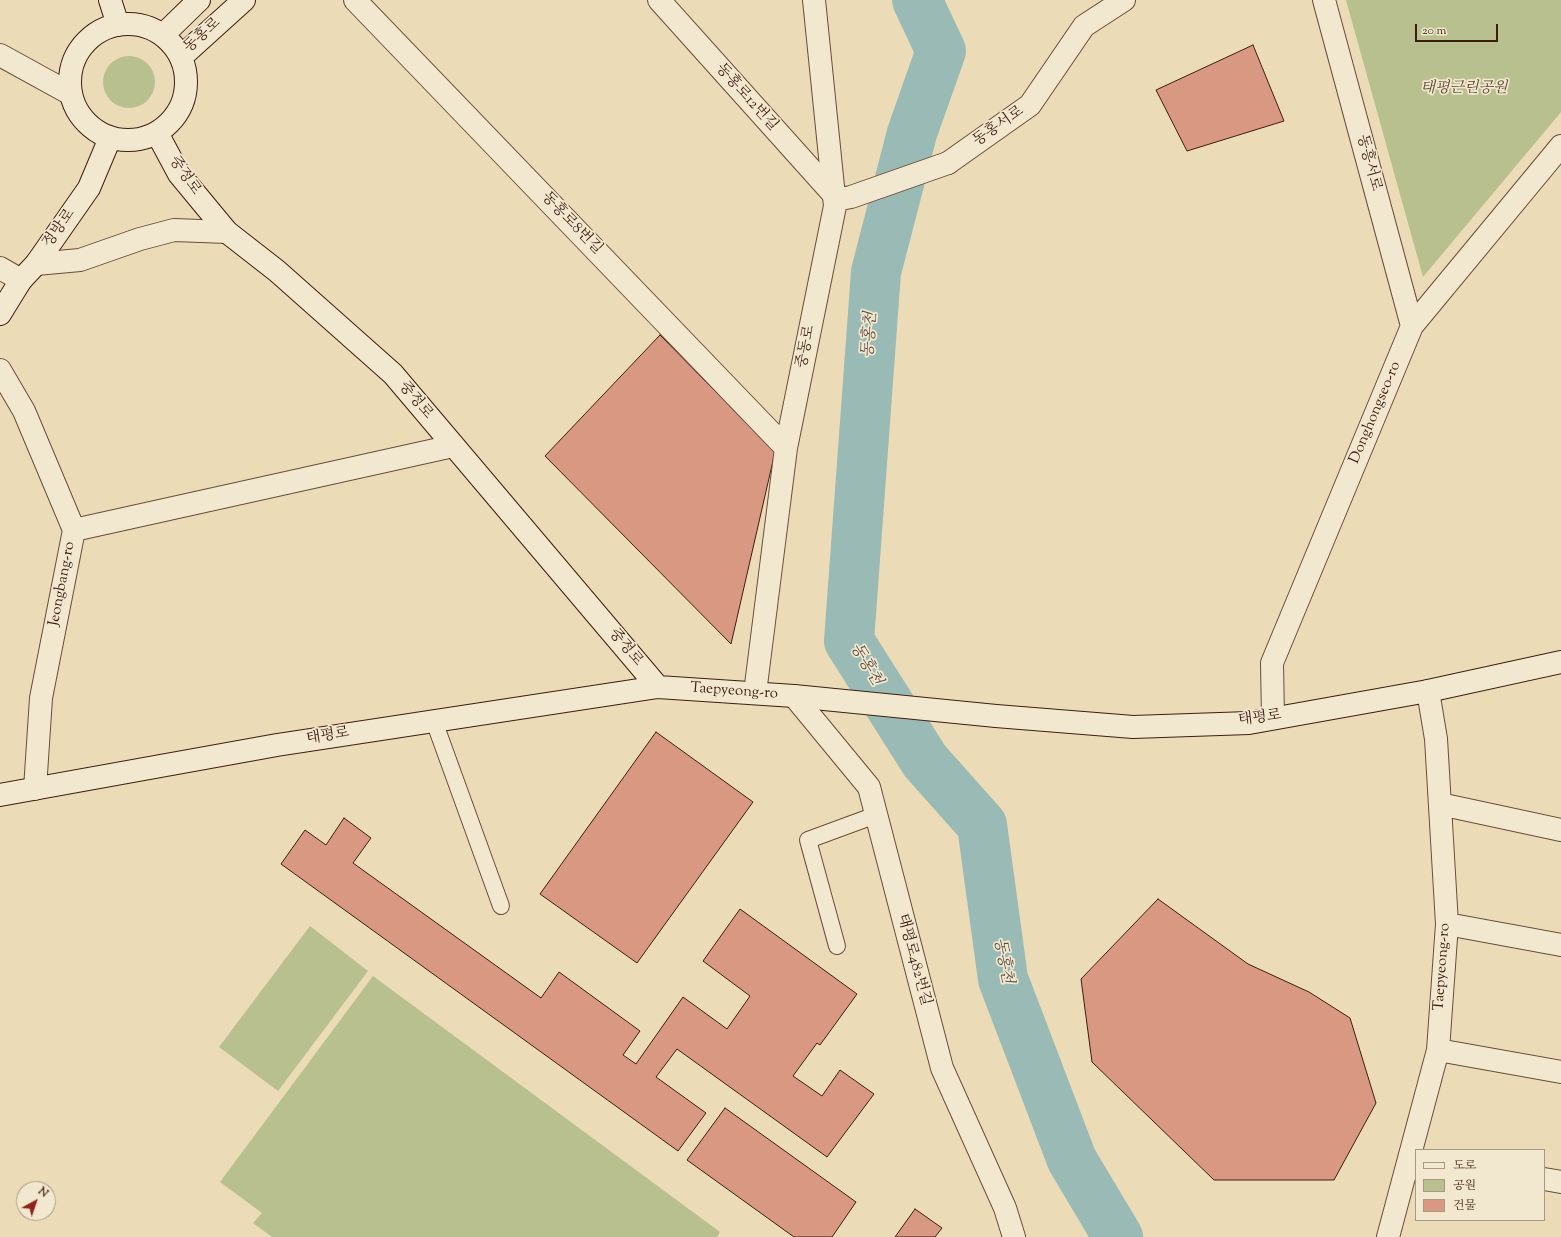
<!DOCTYPE html>
<html>
<head>
<meta charset="utf-8">
<style>
  body { margin:0 }
  #map { position:relative; width:1561px; height:1237px; overflow:hidden; background:#ebdcb7; font-family:"Sorts Mill Goudy","Noto Serif KR",serif }
  canvas { display:block }
  .legend { position:absolute; left:1415px; top:1149px; width:130px; height:72px; box-sizing:border-box; background:#f2e8d0; border:1px solid #aa9784; margin:0; padding:5px 7px; list-style:none; font-size:12px; color:#3e1d11 }
  .legend li { display:flex; align-items:center; gap:8px; height:20px }
  .legend b { width:20px; border:1px solid #aa9784 }
  .north { position:absolute; left:16px; top:1181px; width:40px; height:40px; box-sizing:border-box; background:#f2e8d0; border:1px solid #aa9784; border-radius:50%; rotate:40deg; font-size:11px; font-weight:700; line-height:16px; text-align:center; color:#3e1d11 }
  .north::after { content:''; display:block; margin:auto; width:14px; height:18px; background:#8f2418; clip-path:polygon(50% 0,100% 100%,50% 72%,0 100%) }
  .scale { position:absolute; left:1415px; top:24px; width:83px; height:18px; box-sizing:border-box; border:2px solid #3e1d11; border-top:0; padding-left:5px; font-size:12px; line-height:14px; white-space:nowrap; color:#3e1d11; -webkit-text-stroke:3px #f2e8d0; paint-order:stroke }
</style>
</head>
<body>
<div id="map">
<canvas width="1561" height="1237"></canvas>
<ul class="legend">
<li><b style="height:5px;background:#f2e8d0"></b>도로</li>
<li><b style="height:11px;background:#b7c08e"></b>공원</li>
<li><b style="height:11px;background:#d89881"></b>건물</li>
</ul>
<div class="north">N</div>
<div class="scale">20 m</div>
</div>
<script>
const context = document.querySelector('canvas').getContext('2d');
context.lineJoin = 'round';
function fill(path, color) { context.fillStyle = color; context.fill(path, 'evenodd'); }
const shape = rows => new Path2D(rows.map(r => 'M' + r).join(''));
function strokePath(path, color, width, dash) { context.strokeStyle = color; context.lineWidth = width; context.lineCap = dash ? 'butt' : 'round'; context.setLineDash(dash || []); context.stroke(path); }
function write(font, color, halo, rows, align = 'center') {
  context.font = font + ' "Sorts Mill Goudy","Noto Serif KR",serif'; context.lineWidth = 3.5; context.setLineDash([]); context.textBaseline = 'middle'; context.strokeStyle = halo; context.fillStyle = color; for (const [text, x, y, turn = 0] of rows) {
    context.save(); context.translate(x, y); context.rotate((+turn || 0) * Math.PI / 180); context.textAlign = isNaN(turn) ? turn : align; if (halo) context.strokeText(text, 0, 0); context.fillText(text, 0, 0); context.restore();
  }
}
fill(shape([
  [1346,0,1561,0,1561,112,1423,277],
  '103 82a26 26 0 1 1 52 0a26 26 0 1 1-52 0Z',
  [310,926,368,971,278,1091,219,1047],
  [373,976,720,1232,717,1237,272,1237,253,1223,262,1213,220,1182]
]), '#b7c08e');
strokePath(shape([
  [917,0,941,51,912,133,876,272,849,641,925,761,982,825,1003,979,1072,1160,1118,1237]
]), '#9abab6', 50);
const building = shape([
  [1253,45,1284,121,1187,151,1156,90,1253,45],
  [660,335,775,452,731,644,545,456,660,335],
  [656,732,753,802,637,963,540,894,656,732],
  [344,818,371,838,353,863,541,998,559,972,640,1031,623,1055,636,1064,683,997,727,1029,750,996,703,961,740,909,857,994,820,1045,817,1043,793,1076,822,1096,840,1070,874,1094,827,1157,677,1049,656,1077,706,1113,678,1151,281,864,305,830,326,845,344,818],
  [1158,899,1248,964,1309,992,1350,1018,1376,1103,1334,1180,1214,1180,1092,1062,1081,979,1158,899],
  [725,1108,856,1202,832,1237,794,1237,687,1160,725,1108],
  [915,1209,942,1228,935,1237,895,1237,915,1209]
]);
fill(building, '#d89881');
strokePath(building, '#3e1d11', 1);
const service = shape([
  [434,721,501,906],
  [837,946,808,840,876,815]
]);
const minor = shape([
  [659,0,834,195],
  [1324,0,1412,326],
  [835,200,851,197,948,163],
  [36,264,80,260,140,239,174,230,227,232],
  [0,268,21,280],
  [0,370,24,411,74,530,41,698,35,789],
  [74,530,453,446],
  [1273,718,1272,663,1412,326,1561,146],
  [1440,804,1561,830],
  [1447,924,1561,945],
  [1438,1050,1561,1072],
  [1544,1179,1561,1182],
  [1388,1237,1438,1050,1447,924,1436,739,1428,691]
]);
const tertiary = shape([
  [355,0,786,448],
  [0,55,71,94],
  [948,163,1030,105,1084,26,1124,0],
  [755,693,786,448,835,206,814,0],
  [794,696,869,787,942,1068,1005,1208,1014,1237]
]);
const secondary = shape([
  [110,0,118,25],
  '70 82a58 58 0 1 1 116 0a58 58 0 1 1-116 0Z',
  [163,35,199,0],
  [181,57,244,0],
  [157,133,179,174,227,232,277,271,393,374,658,687],
  [0,314,21,280,36,264,89,188,110,138],
  [0,795,277,745,658,687,794,696,996,716,1133,727,1249,723,1428,691,1561,662]
]);
strokePath(service, '#694d3a', 18);
strokePath(minor, '#694d3a', 24);
strokePath(tertiary, '#694d3a', 24);
strokePath(secondary, '#3e1d11', 24);
strokePath(service, '#f2e8d0', 16);
strokePath(minor, '#f2e8d0', 22);
strokePath(tertiary, '#f2e8d0', 22);
strokePath(secondary, '#f2e8d0', 22);
write('15px', '#3e1d11', '#f2e8d0', [
  ["동홍로",203,36,-42],
  ["동홍로12번길",746,98,48],
  ["동홍서로",999,127,-35],
  ["동흥서로",1368,163,75],
  ["중정로",184,176,55],
  ["동홍로8번길",571,224,46],
  ["정방로",60,229,-55],
  ["중동로",807,347,-79],
  ["중정로",415,401,50],
  ["Donghongseo-ro",1376,413,-67],
  ["Jeongbang-ro",63,584,-79],
  ["중정로",625,648,50],
  ["Taepyeong-ro",734,692,4],
  ["태평로",1260,719,-7],
  ["태평로",328,737,-9],
  ["태평로482번길",913,960,75],
  ["Taepyeong-ro",1443,967,-86]
]);
write('italic 15px', '#5c4630', '#f2e8d0', [
  ["태평근린공원",1464,89]
]);
write('italic 16px', '#5a4c43', '#f2e8d0', [
  ["동홍천",871,335,-86],
  ["동홍천",865,665,59],
  ["동홍천",1002,961,79]
]);
</script>
</body>
</html>
